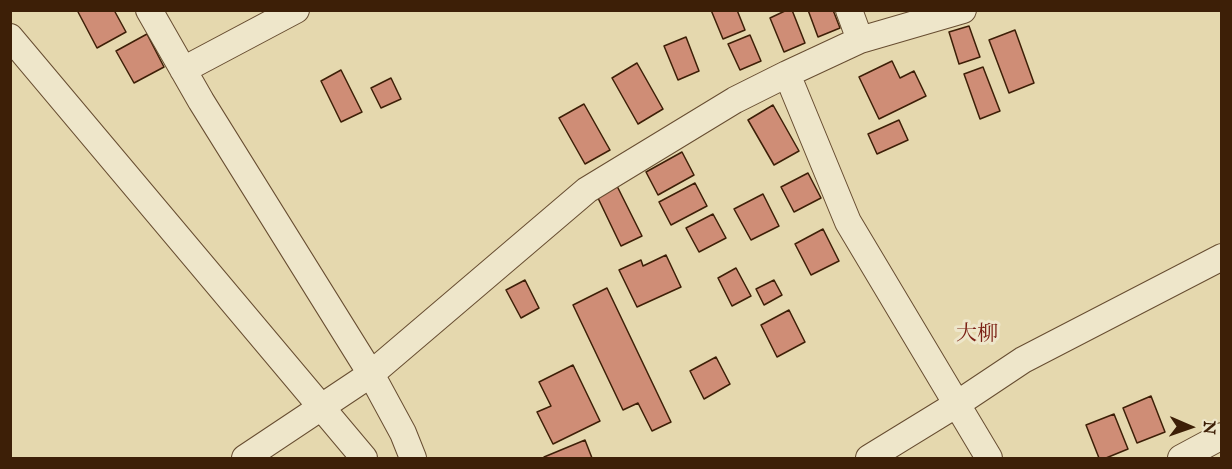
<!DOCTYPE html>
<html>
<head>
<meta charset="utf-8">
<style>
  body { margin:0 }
  #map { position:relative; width:1232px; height:469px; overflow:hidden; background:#e5d8ae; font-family:"IM FELL English",serif }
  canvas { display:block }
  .frame { position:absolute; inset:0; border:12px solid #3d1f07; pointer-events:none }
  .north { position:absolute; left:1160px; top:397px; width:60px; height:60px; -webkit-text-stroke:4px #eee6ca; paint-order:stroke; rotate:92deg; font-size:16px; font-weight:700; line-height:24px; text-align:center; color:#3d1f07 }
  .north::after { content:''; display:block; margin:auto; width:21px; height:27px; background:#3d1f07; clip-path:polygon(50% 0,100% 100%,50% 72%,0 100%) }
</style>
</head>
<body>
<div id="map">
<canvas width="1232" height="469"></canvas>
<div class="frame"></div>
<div class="north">N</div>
</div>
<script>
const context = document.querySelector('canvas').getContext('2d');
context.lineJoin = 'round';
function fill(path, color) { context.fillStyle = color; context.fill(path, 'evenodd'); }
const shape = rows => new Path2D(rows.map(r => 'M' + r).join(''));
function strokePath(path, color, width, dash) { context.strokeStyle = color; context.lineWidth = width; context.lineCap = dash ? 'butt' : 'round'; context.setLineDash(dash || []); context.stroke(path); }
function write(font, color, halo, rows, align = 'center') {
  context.font = font + ' "IM FELL English","Noto Serif JP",serif'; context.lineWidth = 6; context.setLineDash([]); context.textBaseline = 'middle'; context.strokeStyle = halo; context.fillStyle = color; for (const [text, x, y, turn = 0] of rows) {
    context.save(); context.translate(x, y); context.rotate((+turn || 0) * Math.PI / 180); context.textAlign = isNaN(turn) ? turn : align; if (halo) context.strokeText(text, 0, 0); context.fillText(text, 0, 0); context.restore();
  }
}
const building = shape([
  [77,10,114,10,126,32,97,48,77,10],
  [711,10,737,10,745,30,723,39,711,10],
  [787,10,792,10,805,43,784,52,770,18,787,10],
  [808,10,833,10,840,28,818,37,808,10],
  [969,26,980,57,959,64,949,32,969,26],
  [1015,30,1034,83,1009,93,989,40,1015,30],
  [147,34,164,67,134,83,116,51,147,34],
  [750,35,761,61,740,70,728,44,750,35],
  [686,37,699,71,678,80,664,46,686,37],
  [892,61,900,78,914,71,926,96,879,119,859,77,892,61],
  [637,63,663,109,638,124,612,78,637,63],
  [983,67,1000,111,980,119,964,74,983,67],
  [341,70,362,112,341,122,321,81,341,70],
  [391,78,401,99,381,108,371,88,391,78],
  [584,104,610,150,585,164,559,118,584,104],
  [773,105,799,151,774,165,748,120,773,105],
  [899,120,908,140,877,154,868,134,899,120],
  [682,152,694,175,658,195,646,172,682,152],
  [808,173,821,198,794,212,781,187,808,173],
  [695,183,707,206,671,225,659,202,695,183],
  [617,186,642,236,621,246,597,196,617,186],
  [763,194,779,226,751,240,734,209,763,194],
  [713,214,726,238,699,252,686,228,713,214],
  [823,229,839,261,811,275,795,244,823,229],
  [666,255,681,287,637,307,619,270,641,260,643,266,666,255],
  [736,268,751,296,732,306,718,278,736,268],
  [525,280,539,308,521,318,506,290,525,280],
  [774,280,782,295,764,305,756,289,774,280],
  [607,288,671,422,652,431,638,403,623,410,573,305,607,288],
  [789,310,805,342,777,357,761,325,789,310],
  [716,357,730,384,704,399,690,371,716,357],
  [573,365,600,421,553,444,537,412,551,406,539,382,573,365],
  [1151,396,1165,432,1137,443,1123,408,1151,396],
  [1114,414,1128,449,1106,458,1099,458,1086,425,1114,414],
  [585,440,592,458,545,458,544,457,585,440]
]);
fill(building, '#cf8d76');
strokePath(building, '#3d1f07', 1.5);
const street = shape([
  [149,10,201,101,371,374,403,433,413,458],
  [849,10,860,40],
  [10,37,364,458],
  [183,70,296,10],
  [787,74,848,222,989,458],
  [245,458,371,374,587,190,735,100,787,74,860,40,963,10],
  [869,458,957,404,1023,360,1222,257],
  [1181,458,1222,436]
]);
strokePath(street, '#674d31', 28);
strokePath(street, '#eee6ca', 26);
write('21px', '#7a1f14', '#eee6ca', [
  ["大柳",977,336]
]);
</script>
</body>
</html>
